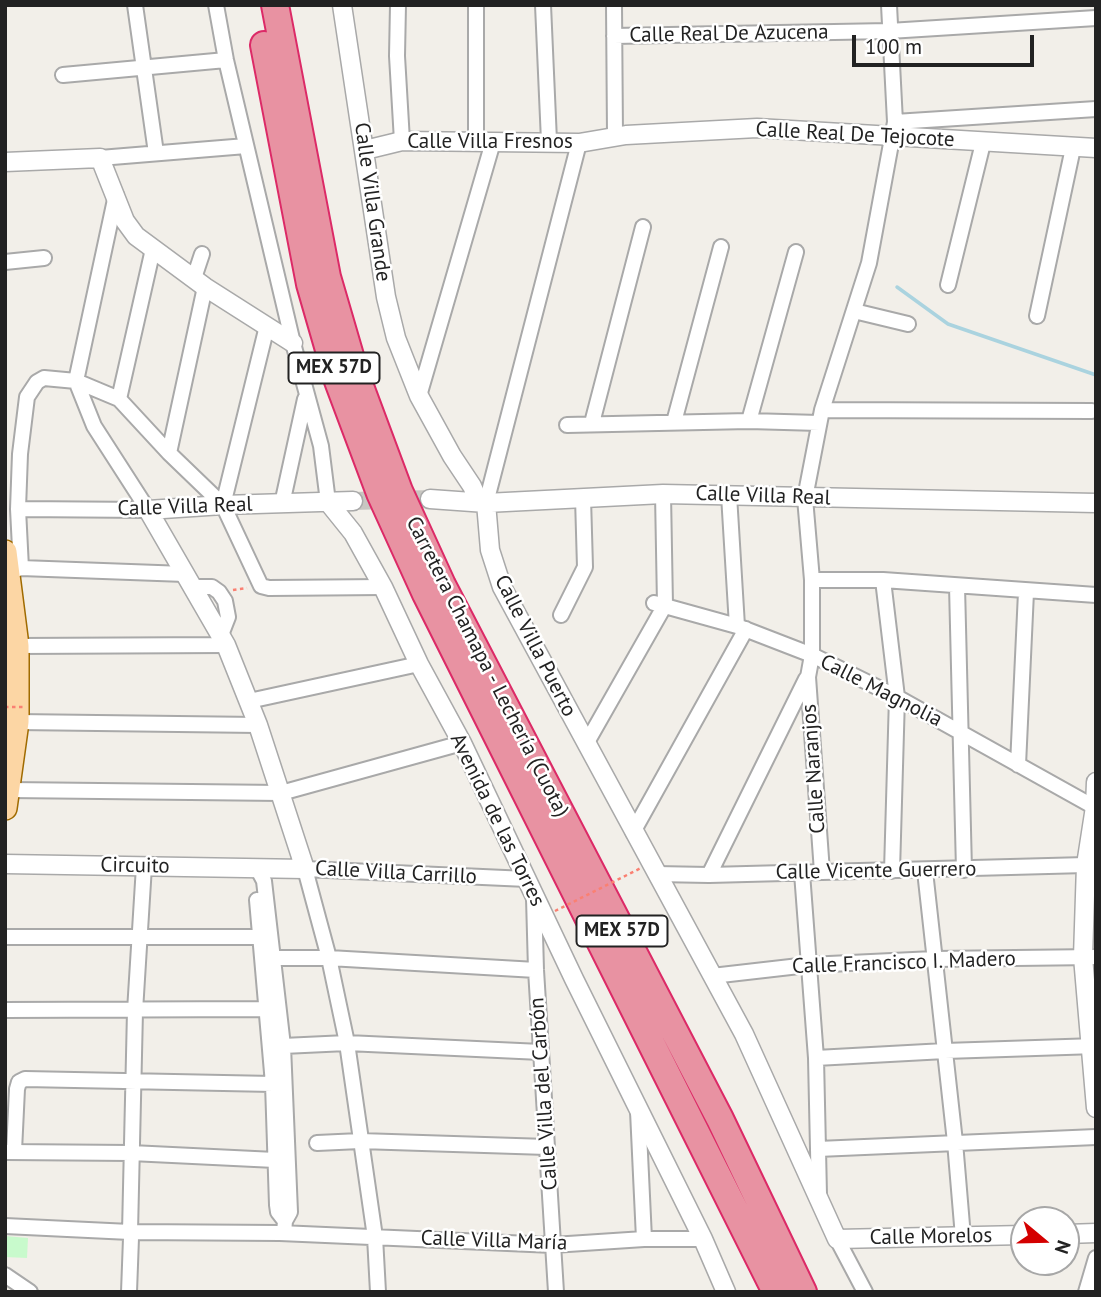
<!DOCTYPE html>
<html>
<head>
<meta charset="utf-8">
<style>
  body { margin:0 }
  #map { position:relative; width:1101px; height:1297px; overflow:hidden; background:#f2efe9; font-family:"PT Sans",sans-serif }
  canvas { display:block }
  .frame { position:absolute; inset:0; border:7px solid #222; pointer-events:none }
  .north { position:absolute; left:1010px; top:1206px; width:70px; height:70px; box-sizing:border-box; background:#fff; border:2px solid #a7a7a7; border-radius:50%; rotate:109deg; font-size:19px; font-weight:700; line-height:28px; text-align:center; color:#222 }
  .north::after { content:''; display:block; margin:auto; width:24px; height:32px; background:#d40000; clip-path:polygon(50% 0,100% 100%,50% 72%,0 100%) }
  .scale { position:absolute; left:852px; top:35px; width:182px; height:32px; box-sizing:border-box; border:4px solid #222; border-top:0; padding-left:9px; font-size:21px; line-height:24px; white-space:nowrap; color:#222; -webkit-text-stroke:5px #fff; paint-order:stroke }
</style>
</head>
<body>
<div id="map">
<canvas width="1101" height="1297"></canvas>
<div class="frame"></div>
<div class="north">N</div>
<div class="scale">100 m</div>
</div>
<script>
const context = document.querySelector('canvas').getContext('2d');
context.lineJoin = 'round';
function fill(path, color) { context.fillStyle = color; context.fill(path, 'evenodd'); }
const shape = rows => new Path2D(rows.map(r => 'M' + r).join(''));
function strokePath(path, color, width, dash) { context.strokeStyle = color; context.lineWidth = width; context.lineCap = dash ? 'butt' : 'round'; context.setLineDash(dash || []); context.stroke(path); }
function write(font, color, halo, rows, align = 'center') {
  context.font = font + ' "PT Sans",sans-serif'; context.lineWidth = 5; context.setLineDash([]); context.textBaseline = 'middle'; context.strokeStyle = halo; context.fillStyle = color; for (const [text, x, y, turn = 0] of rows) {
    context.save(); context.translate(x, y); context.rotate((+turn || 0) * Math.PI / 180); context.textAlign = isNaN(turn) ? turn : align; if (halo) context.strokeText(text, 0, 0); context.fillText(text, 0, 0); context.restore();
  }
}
fill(shape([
  [5,1236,28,1238,27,1258,5,1257]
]), '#c8facc');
strokePath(shape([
  [897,287,948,324,1096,375]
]), '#aad3df', 3.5);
strokePath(shape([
  [353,501,430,499]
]), '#c8c6c1', 18, [18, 9]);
const minor = shape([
  [135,5,156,153],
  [216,5,226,60,293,343,321,446,328,502],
  [398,5,397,56,402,141],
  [476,5,476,141],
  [543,5,549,141],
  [614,5,615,135],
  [614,36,889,31,1096,18],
  [63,75,226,60],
  [895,122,1096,109],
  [100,158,246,146],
  [116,195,76,381,94,426,148,510],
  [5,262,44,258],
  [194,278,202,254],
  [948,285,983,143],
  [854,311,908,324],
  [1037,316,1073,148],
  [267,326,223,505,261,586,269,588,383,587],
  [419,396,493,142],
  [119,399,153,249],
  [822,410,1092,411],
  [749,421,796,252],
  [674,422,721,247],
  [592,423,643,227],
  [567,425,749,421,819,423],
  [169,453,205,287],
  [729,495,737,626],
  [486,503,579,143],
  [282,504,305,399],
  [18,509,148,510],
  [21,568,18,509,20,454,27,397,37,382,44,378,76,381,119,399,169,453,223,505],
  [12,571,21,568,185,574],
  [812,580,883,580,1096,595],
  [883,580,897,697,892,871],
  [957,586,964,870],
  [193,587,212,587,219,592,225,601,228,617,221,635],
  [654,603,737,626,812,655,897,697,1096,808],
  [561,615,585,567,583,498],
  [17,646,226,645],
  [249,701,419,664],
  [17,722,258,725],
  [586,744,665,605,663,494],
  [1018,765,1026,592],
  [9,790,281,793,462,743],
  [633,832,746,629],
  [257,868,264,881,283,1046,290,1212,285,1221,284,1233],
  [925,871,955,1142,963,1237],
  [822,872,808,677,812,655,812,580,805,498,822,410,869,263,895,122,889,5],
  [802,873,816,1058,819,1195],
  [656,874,709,875,1086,865,1096,867],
  [709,875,806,679],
  [534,898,536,970,556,1292],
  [257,900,273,1084,277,1205,278,1212,285,1221],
  [5,937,259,937],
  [272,958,329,958,536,970],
  [712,976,808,965,934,959,1096,957],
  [5,1010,265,1009],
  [283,1046,347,1043,541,1052],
  [816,1058,945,1051,1096,1046],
  [638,1111,644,1239],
  [317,1143,360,1141,547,1147],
  [818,1149,1096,1137],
  [14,1151,17,1089,19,1082,25,1079,273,1084],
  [7,1152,131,1153,275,1160],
  [5,1226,130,1232,280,1233,553,1245,644,1239,703,1239],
  [130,1232,135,1011,144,866],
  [837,1239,865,1292],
  [5,1275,30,1292],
  [129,1292,131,1238],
  [378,1292,375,1237,347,1043,329,958,305,869,527,879],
  [1086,1292,1096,1258]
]);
const tertiary = shape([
  [342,5,386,297,396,338,419,396,452,456,472,486,479,502],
  [365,150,402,141,579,143,626,135,757,128,1096,148],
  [5,162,100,158,125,221,136,236,205,287,293,343],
  [430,499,486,503,663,494,1096,503],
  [328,502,353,533,383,587,419,664,462,743,574,979,703,1239,726,1292],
  [486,503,490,550,502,587,744,1034,837,1239,1024,1235],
  [1096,782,1095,807,1086,865,1083,957,1096,1108],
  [5,864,305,869,258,725,226,645,148,510,223,505,353,501],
  [1066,1234,1096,1233]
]);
const primary = shape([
  [5,552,17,646,17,722,5,808]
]);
const motorway = shape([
  [275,5,327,277,355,373,399,491,442,585,720,1119,803,1292],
  [264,45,310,284,338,381,380,493,426,594,776,1292]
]);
strokePath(minor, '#a9a9a9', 18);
strokePath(tertiary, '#a9a9a9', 21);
strokePath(primary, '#a06b00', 26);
strokePath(motorway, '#dc2a67', 30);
strokePath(shape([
  [233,590,247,588]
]), '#fa8072', 2.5, [3.5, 3.5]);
strokePath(minor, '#fff', 14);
strokePath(tertiary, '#fff', 18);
strokePath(primary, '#fcd6a4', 23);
strokePath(motorway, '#e892a2', 26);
strokePath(shape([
  [5,707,24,707],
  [555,911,641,868]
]), '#fa8072', 2.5, [3.5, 3.5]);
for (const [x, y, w] of [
  [334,368,91],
  [622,931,91]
]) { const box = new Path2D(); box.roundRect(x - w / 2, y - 15.5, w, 31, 5); context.fillStyle = '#fff'; context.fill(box); strokePath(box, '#222', 2); }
write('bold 19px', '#222', null, [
  ["MEX 57D",334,368],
  ["MEX 57D",622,931]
]);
write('21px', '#222', '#fff', [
  ["Calle Real De Azucena",729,34,-1],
  ["Calle Real De Tejocote",855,135,3],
  ["Calle Villa Fresnos",490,142],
  ["Calle Villa Grande",372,202,82],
  ["Calle Villa Real",763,496,2],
  ["Calle Villa Real",185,507,-2],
  ["Calle Villa Puerto",535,646,63],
  ["Carretera Chamapa - Lechería (Cuota)",487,667,63],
  ["Calle Magnolia",881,691,27],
  ["Calle Naranjos",814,769,-94],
  ["Avenida de las Torres",497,820,64],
  ["Circuito",135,866,1],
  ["Calle Vicente Guerrero",876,871,-1],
  ["Calle Villa Carrillo",396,873,3],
  ["Calle Francisco I. Madero",904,963,-2],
  ["Calle Villa del Carbón",544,1094,-94],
  ["Calle Morelos",931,1237,-1],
  ["Calle Villa María",494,1241,2]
]);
</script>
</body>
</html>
